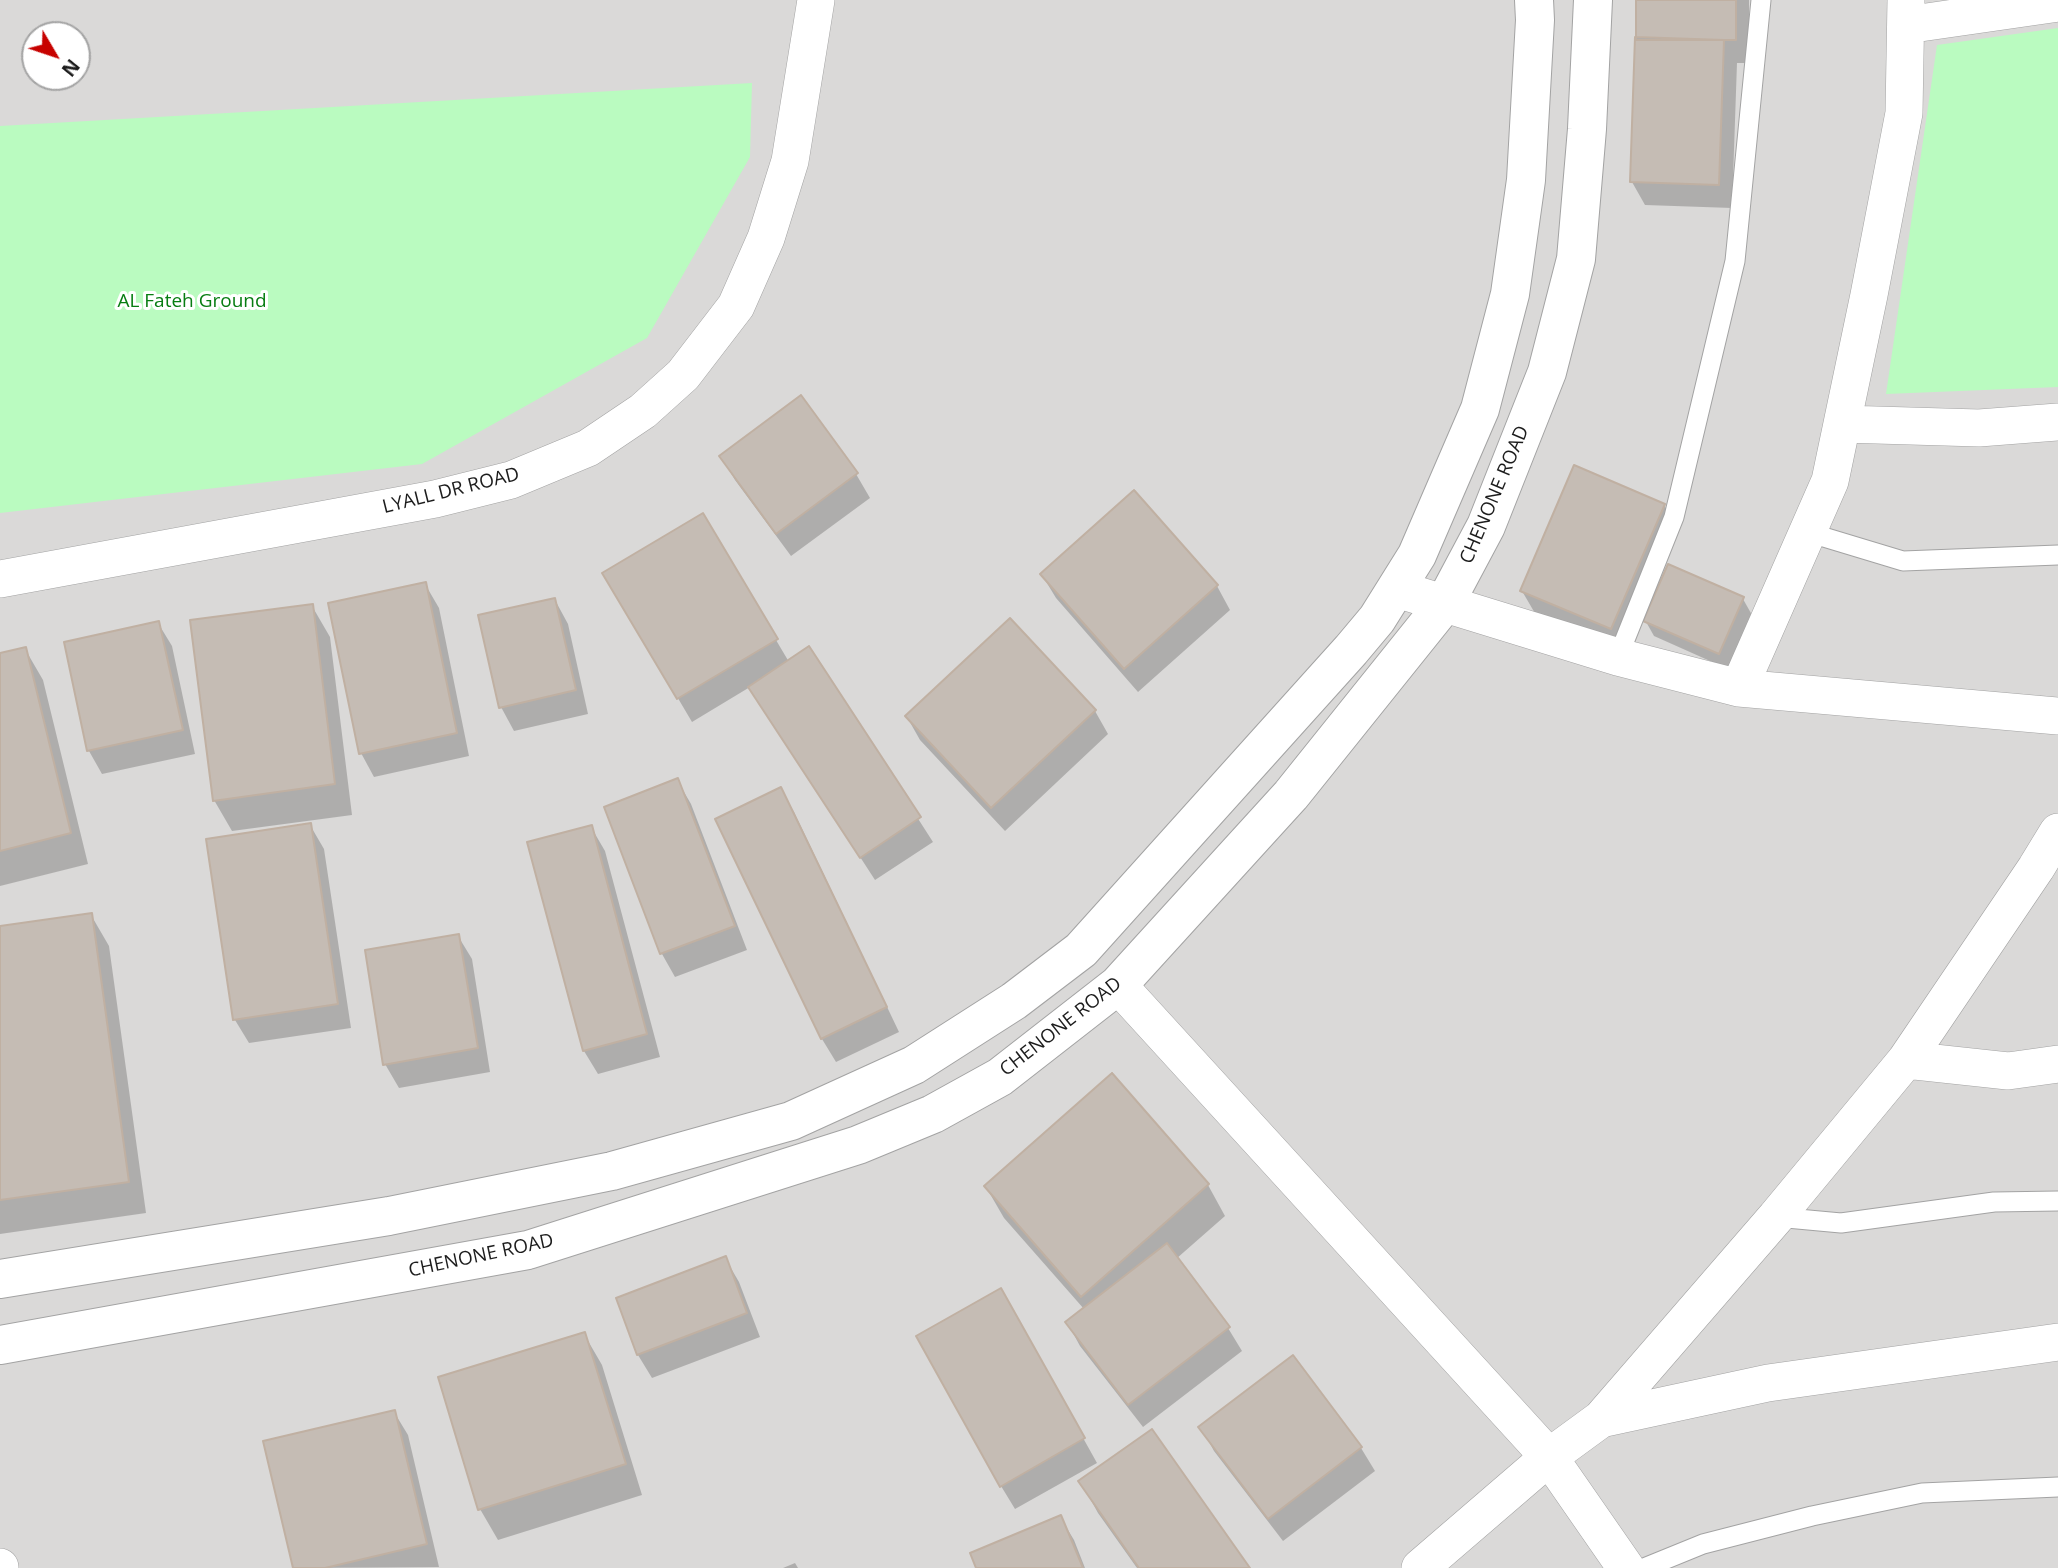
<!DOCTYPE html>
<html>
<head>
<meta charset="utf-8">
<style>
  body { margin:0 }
  #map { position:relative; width:2058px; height:1568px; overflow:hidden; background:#eeeae1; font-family:"Open Sans",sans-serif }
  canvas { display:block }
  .north { position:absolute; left:21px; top:21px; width:70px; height:70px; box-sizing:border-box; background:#fff; border:2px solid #a4a4a4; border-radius:50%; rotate:129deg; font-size:19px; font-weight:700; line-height:28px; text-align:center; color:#1c1c1c }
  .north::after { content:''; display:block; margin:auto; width:24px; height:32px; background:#c70200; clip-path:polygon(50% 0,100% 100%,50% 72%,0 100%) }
</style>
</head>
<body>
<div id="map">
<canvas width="2058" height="1568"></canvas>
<div class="north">N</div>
</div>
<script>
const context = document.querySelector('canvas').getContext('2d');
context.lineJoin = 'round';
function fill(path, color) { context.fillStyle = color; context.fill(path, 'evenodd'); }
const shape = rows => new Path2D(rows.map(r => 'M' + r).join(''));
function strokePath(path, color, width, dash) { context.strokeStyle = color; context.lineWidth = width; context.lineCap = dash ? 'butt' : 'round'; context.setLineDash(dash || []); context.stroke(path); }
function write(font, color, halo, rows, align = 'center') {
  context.font = font + ' "Open Sans",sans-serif'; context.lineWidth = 6; context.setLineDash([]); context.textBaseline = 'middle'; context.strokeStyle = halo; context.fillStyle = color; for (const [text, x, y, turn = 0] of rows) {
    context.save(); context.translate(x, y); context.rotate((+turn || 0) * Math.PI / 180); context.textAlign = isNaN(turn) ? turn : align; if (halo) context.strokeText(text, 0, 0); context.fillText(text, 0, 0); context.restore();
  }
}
fill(shape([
  [0,0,2058,0,2058,1568,0,1568],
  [35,35,77,35,77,77,35,77]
]), '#dad9d8');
fill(shape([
  [2058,28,2058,387,1886,394,1937,45],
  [752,83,750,157,647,338,422,464,0,513,0,126]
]), '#bafbc0');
fill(shape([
  [1638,0,1749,0,1749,63,1737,63,1732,208,1645,205,1632,182],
  [801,398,856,474,870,498,791,556,735,480,721,456],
  [1664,505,1677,529,1625,652,1536,615,1522,591],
  [702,515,789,662,809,649,933,842,875,880,750,687,692,722,604,573],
  [1042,575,1217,586,1230,610,1138,692,1056,598],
  [425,584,439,608,469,756,374,777,361,753],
  [1743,599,1752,615,1728,669,1654,636,1645,620],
  [555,600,568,624,588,714,514,731,501,707],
  [312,606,330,637,352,815,232,831,214,800],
  [158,623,172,646,195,754,102,774,89,751],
  [25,649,43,680,88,864,0,886,0,655],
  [1095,711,1108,734,1005,831,920,740,907,717],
  [677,780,691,804,747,950,675,977,662,954,606,808],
  [781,789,794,812,899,1032,836,1062,822,1039,718,820],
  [310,825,324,849,351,1028,249,1043,235,1020],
  [591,827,605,851,660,1057,598,1074,584,1051],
  [91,915,109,946,146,1213,0,1234,0,928],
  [458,936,472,959,490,1072,399,1088,385,1064],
  [1208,1185,1225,1216,1176,1259,1228,1328,1242,1351,1143,1427,1080,1346,1067,1322,1084,1309,1004,1218,986,1187],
  [725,1258,739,1282,760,1337,652,1378,638,1355,618,1299],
  [1014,1314,1097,1463,1015,1509,1001,1486],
  [584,1334,602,1365,642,1495,498,1540,480,1509],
  [394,1412,408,1435,439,1567,295,1568],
  [1201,1427,1361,1448,1375,1471,1283,1541,1214,1451],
  [1081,1482,1247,1568,1137,1568,1098,1513],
  [1060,1517,1074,1540,1085,1568,978,1568],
  [795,1563,798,1568,783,1568]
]), '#0003');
const building = shape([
  [1636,0,1736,0,1736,40,1636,40,1636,0],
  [1635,37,1724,40,1719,185,1630,182,1635,37],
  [801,395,858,473,776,534,719,456,801,395],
  [1574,465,1665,504,1611,629,1520,591,1574,465],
  [1134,490,1218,585,1124,669,1040,574,1134,490],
  [703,513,778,639,677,699,602,573,703,513],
  [1668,564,1744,597,1719,654,1643,621,1668,564],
  [426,582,457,733,359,754,328,603,426,582],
  [555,598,576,690,499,708,478,615,555,598],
  [313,604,335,784,213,801,190,620,313,604],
  [1010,618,1096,710,991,808,905,716,1010,618],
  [159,621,183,730,87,751,64,642,159,621],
  [809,646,921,817,860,858,748,687,809,646],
  [26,647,71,833,0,851,0,653,26,647],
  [678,778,735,926,660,954,604,807,678,778],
  [781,787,887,1007,821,1039,715,819,781,787],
  [311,823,338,1004,233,1020,206,839,311,823],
  [592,825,647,1034,583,1051,527,842,592,825],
  [92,913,129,1182,0,1200,0,926,92,913],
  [459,934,478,1048,383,1065,365,950,459,934],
  [1112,1073,1209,1184,1081,1297,984,1186,1112,1073],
  [1167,1243,1230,1327,1128,1405,1065,1322,1167,1243],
  [726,1256,747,1313,637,1355,616,1298,726,1256],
  [1001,1288,1085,1438,1000,1487,916,1336,1001,1288],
  [585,1332,626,1464,478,1510,438,1377,585,1332],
  [1293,1355,1362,1447,1268,1519,1198,1427,1293,1355],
  [395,1410,427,1544,325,1568,293,1568,263,1441,395,1410],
  [1152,1429,1250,1568,1139,1568,1078,1481,1152,1429],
  [1061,1515,1083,1568,976,1568,970,1553,1061,1515]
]);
fill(building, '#c5bcb4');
strokePath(building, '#c0b0a2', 2);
const service = shape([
  [1807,532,1903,561,2058,555],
  [1618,657,1674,517,1735,261,1761,0],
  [1776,1217,1841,1223,1994,1202,2058,1201],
  [1644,1568,1703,1544,1812,1516,1922,1493,2058,1487]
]);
const minor = shape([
  [1906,25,2058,3],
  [1842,424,1979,428,2058,422],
  [0,579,435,499,511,480,588,448,643,411,683,375,736,306,766,238,790,161,816,0],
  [1397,589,1618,657,1739,688,1830,481,1869,295,1904,113,1906,0],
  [1739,688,2058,716],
  [1118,985,1549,1457,1626,1568],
  [1906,1060,2008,1071,2058,1064],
  [1601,1419,1768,1383,2058,1342],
  [0,1567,0,1568],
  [1420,1568,1549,1457,1601,1419,1776,1217,1906,1060,2036,868,2058,832]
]);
const tertiary = shape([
  [0,1279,389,1216,612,1171,791,1121,914,1065,1014,1001,1081,950,1351,650,1377,619,1417,555,1480,409,1510,294,1526,180,1535,20,1534,0],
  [0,1345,528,1250,858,1145,933,1114,1000,1077,1118,985,1291,795,1445,603,1486,526,1547,372,1576,259,1587,129,1593,0]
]);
strokePath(service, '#a3a3a3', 21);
strokePath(minor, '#a3a3a3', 38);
strokePath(tertiary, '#a3a3a3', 40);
strokePath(service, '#fff', 19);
strokePath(minor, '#fff', 37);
strokePath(tertiary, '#fff', 38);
write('19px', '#077d12', '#fff', [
  ["AL Fateh Ground",192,302]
]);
write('19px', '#1c1c1c', '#fff', [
  ["LYALL DR ROAD",451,491,-14],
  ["CHENONE ROAD",1495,495,-67],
  ["CHENONE ROAD",1061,1027,-38],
  ["CHENONE ROAD",481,1256,-12]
]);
</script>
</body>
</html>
